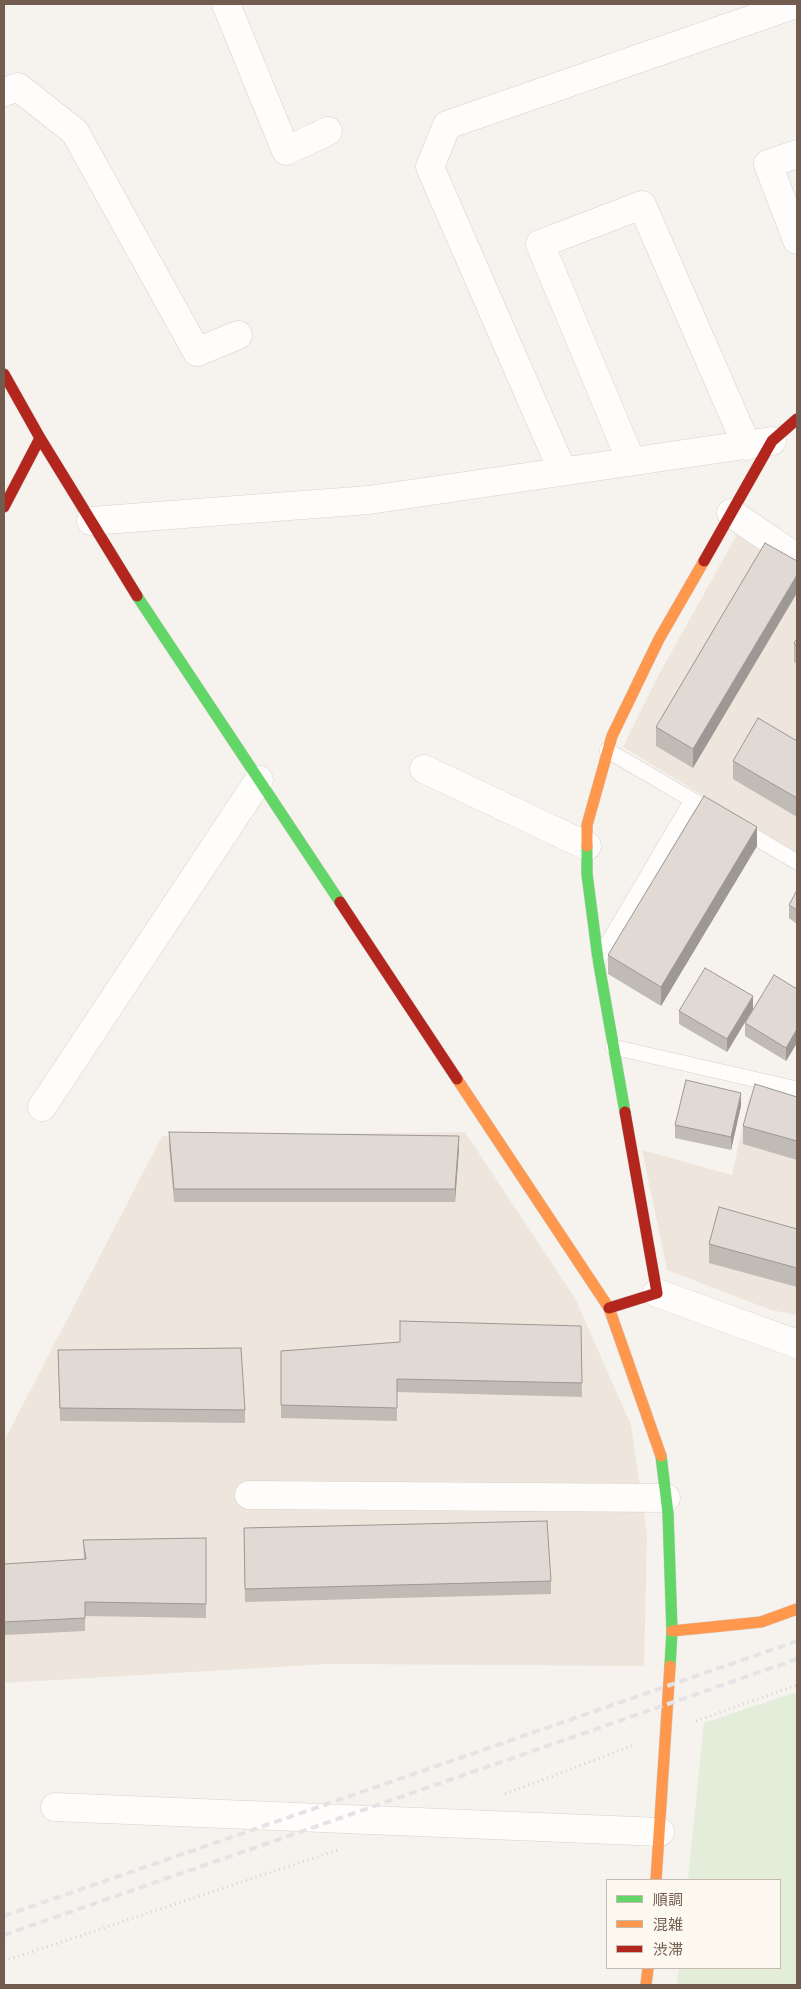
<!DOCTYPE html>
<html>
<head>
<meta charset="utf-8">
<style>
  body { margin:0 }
  #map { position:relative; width:801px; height:1989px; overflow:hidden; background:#f6f3ee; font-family:Manrope,"Noto Sans JP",sans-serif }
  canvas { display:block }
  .frame { position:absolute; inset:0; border:5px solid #725c50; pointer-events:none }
  .legend { position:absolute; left:606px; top:1879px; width:175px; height:90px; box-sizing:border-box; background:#fdf8f0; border:1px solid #c5bab0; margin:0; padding:6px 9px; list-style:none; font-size:15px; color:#725c50 }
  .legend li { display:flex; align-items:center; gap:10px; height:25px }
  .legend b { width:25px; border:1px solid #c5bab0 }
</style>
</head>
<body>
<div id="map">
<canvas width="801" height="1989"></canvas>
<div class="frame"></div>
<ul class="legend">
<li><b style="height:6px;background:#63d668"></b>順調</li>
<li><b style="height:6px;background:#ff974d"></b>混雑</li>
<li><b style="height:6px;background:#b3261e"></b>渋滞</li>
</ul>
</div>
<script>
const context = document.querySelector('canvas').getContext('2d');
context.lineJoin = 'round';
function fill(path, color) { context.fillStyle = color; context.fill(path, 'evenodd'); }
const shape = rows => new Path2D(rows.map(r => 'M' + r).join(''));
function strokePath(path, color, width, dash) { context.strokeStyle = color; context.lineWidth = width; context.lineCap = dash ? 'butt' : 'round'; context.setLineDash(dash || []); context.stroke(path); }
fill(shape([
  [739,531,797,572,797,853,623,747,658,676],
  [797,1079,797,1315,771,1310,667,1270,642,1150,732,1175,749,1097,785,1103],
  [465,1132,575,1298,631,1425,647,1533,644,1666,329,1664,4,1683,4,1441,162,1136]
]), '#eee6dc');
fill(shape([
  [797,1692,797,1985,677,1985,679,1968,780,1968,780,1880,688,1880,704,1723]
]), '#e4ecda');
const lane = shape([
  [607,750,716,814],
  [741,829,797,862],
  [599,958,692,800],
  [613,1047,797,1089]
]);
const street = shape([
  [226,4,286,151,328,131],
  [4,92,18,87,75,132,197,352,238,335],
  [797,154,768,164,797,240],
  [631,461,540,244,642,205,747,446],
  [562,470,430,167,447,125,796,4],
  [731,513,797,558],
  [91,521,369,500,772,441],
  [424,769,587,846],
  [42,1107,259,780],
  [657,1293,797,1344],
  [249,1495,666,1498],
  [55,1807,660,1832]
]);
const fast = shape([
  [137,596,340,902],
  [587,846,587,874,598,959,625,1112],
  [661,1456,668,1513,672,1631,670,1666]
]);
const slow = shape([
  [587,846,587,825,612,736,659,639,704,561],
  [457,1079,609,1308,661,1456],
  [672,1631,761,1622,797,1609],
  [656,1880,670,1666],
  [646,1985,648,1968]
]);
const jam = shape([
  [4,374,40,438,137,596],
  [4,507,40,438],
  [704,561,772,441,797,419],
  [340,902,457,1079],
  [609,1308,657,1293,625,1112]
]);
strokePath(lane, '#d6d0cc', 16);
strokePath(street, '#d6d0cc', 29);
strokePath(fast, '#d6d0cc', 12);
strokePath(slow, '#d6d0cc', 12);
strokePath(jam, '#d6d0cc', 12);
strokePath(shape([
  [696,1721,797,1685],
  [505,1794,634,1745],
  [4,1961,338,1850]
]), '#d7d1cd', 3, [1, 4]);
strokePath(lane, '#fefdfc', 15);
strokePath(street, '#fefdfc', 28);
strokePath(fast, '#63d668', 11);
strokePath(slow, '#ff974d', 11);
strokePath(jam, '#b3261e', 11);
strokePath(shape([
  [4,1916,797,1641],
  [4,1935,797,1659]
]), '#e5e3e6', 4, [8, 5]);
fill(shape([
  [765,543,693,768,656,746,656,727],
  [797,639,797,664,794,662,794,643],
  [797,741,797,817,733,779,733,761],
  [757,846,661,1006,608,974,608,955],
  [797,890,797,924,789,918,789,905],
  [797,989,797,1043,786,1061,745,1036,745,1023],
  [753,1009,727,1052,679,1024,679,1011],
  [797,1097,797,1160,743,1144,743,1126],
  [741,1106,731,1150,675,1138,675,1125],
  [169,1132,459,1149,455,1202,174,1202,169,1146],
  [797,1229,797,1287,709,1263,709,1244],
  [581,1326,582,1397,397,1392,397,1421,281,1418,281,1351,400,1342],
  [58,1350,245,1410,245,1423,60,1421],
  [244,1528,551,1581,551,1594,245,1602],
  [206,1538,206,1618,85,1616,85,1631,4,1635,4,1564,84,1559,83,1540]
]), '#c1bbb6');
fill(shape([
  [797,575,797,593,693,768,693,749],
  [757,827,757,846,661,1006,661,987],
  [753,996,753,1009,727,1052,727,1039],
  [797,1029,797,1043,786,1061,786,1048],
  [741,1093,741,1106,731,1150,731,1137],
  [459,1136,459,1149,455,1202,455,1189]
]), '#9d9894');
const building = shape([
  [765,543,797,561,797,575,693,749,656,727,765,543],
  [797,639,797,646,794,643,797,639],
  [758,718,797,741,797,798,733,761,758,718],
  [704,796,757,827,661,987,608,955,704,796],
  [797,890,797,910,789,905,797,890],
  [705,968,753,996,727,1039,679,1011,705,968],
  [774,975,797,989,797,1029,786,1048,745,1023,774,975],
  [686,1080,741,1093,731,1137,675,1125,686,1080],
  [755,1084,797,1097,797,1141,743,1126,755,1084],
  [169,1132,459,1136,455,1189,174,1189,169,1132],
  [719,1207,797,1229,797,1268,709,1244,719,1207],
  [400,1321,581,1326,582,1383,397,1379,397,1408,281,1405,281,1351,400,1342,400,1321],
  [241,1348,245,1410,60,1408,58,1350,241,1348],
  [547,1521,551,1581,245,1589,244,1528,547,1521],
  [206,1538,206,1604,85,1602,85,1618,4,1622,4,1564,86,1559,83,1540,206,1538]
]);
fill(building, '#e0d9d4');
strokePath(building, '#9d9894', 1);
</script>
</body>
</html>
